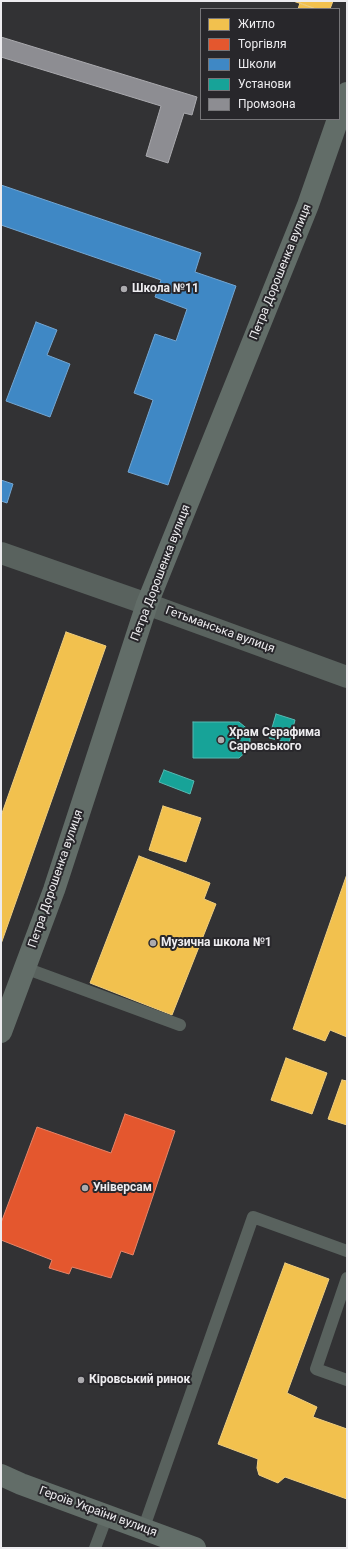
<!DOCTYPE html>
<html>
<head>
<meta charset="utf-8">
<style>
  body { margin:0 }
  #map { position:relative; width:348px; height:1549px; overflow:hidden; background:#323234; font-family:Roboto,sans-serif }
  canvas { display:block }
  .frame { position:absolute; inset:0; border:2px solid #edecef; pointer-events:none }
  .legend { position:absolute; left:200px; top:8px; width:140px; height:112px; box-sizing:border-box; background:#28272b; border:1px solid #777679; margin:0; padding:5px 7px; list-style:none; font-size:12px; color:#edecef }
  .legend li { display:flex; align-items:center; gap:8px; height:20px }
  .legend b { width:20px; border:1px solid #777679 }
</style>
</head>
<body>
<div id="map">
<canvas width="348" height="1549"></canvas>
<div class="frame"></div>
<ul class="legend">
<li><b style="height:11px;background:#f2c14e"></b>Житло</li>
<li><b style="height:11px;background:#e4572e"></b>Торгівля</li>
<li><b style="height:11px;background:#3f88c5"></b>Школи</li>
<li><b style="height:11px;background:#17a398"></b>Установи</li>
<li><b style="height:11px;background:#8d8d92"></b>Промзона</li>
</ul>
</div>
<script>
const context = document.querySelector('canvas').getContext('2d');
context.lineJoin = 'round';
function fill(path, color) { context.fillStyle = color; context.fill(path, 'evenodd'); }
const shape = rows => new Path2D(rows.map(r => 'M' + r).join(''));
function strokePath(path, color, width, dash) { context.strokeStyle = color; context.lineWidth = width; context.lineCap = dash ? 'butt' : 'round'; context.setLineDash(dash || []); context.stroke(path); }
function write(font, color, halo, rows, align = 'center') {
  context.font = font + ' Roboto,sans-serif'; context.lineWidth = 4; context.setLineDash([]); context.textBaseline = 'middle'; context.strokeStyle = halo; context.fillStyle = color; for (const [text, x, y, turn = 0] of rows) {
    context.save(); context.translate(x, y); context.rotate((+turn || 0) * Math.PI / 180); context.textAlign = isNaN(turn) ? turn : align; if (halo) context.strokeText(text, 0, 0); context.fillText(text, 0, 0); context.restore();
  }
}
const homes = shape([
  [293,1,333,1,330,9,316,9,293,1],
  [300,3,316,9,298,9,300,3],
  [66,632,106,646,1,944,1,816,66,632],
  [163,806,201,818,186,862,149,850,163,806],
  [139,856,210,883,204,899,216,904,172,1015,90,983,139,856],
  [347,874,347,1037,330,1030,325,1041,293,1029,347,874],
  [286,1058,327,1073,312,1114,271,1100,286,1058],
  [342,1080,347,1081,347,1125,328,1119,342,1080],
  [285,1263,329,1279,287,1393,317,1407,313,1417,347,1429,347,1499,285,1477,278,1483,259,1475,257,1468,258,1459,218,1444,285,1263]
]);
fill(homes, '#f2c14e');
strokePath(homes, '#f0ce7e', 1);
const shops = shape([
  [125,1114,175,1131,133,1255,121,1251,111,1278,72,1267,69,1274,49,1268,52,1260,1,1240,1,1223,37,1127,111,1153,125,1114]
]);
fill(shops, '#e4572e');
strokePath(shops, '#e78468', 1);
const schools = shape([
  [1,185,201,253,195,272,236,286,168,485,128,472,153,400,134,393,155,334,176,341,187,309,155,297,161,280,1,225,1,185],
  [36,322,57,330,47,355,70,364,50,417,6,401,36,322],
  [1,480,13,484,7,503,1,501,1,480]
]);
fill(schools, '#3f88c5');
strokePath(schools, '#73a6d2', 1);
const public = shape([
  [276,714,295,720,289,743,269,738,276,714],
  [193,722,239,722,250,731,250,748,239,758,193,758,193,722],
  [164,770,194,781,190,794,159,782,164,770]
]);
fill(public, '#17a398');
strokePath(public, '#57b9b2', 1);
const industry = shape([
  [1,37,197,97,192,115,184,113,168,163,146,156,161,106,1,57,1,37]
]);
fill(industry, '#8d8d92');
strokePath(industry, '#aaaaae', 1);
strokePath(shape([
  [25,968,180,1025],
  [347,1278,316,1369,347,1380],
  [143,1530,253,1217,347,1251],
  [95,1548,107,1516]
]), '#59625e', 12);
strokePath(shape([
  [1,553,147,604,347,677]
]), '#59625e', 22);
strokePath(shape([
  [339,116,347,93],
  [1,1032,54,890,147,604,308,205,338,119],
  [1,1475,21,1484,195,1548]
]), '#626d68', 22);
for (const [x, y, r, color] of [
  [124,289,4,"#acabae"],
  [221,740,4,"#acabae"],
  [153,943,4,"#acabae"],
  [85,1188,4,"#acabae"],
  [81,1380,4,"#acabae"]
]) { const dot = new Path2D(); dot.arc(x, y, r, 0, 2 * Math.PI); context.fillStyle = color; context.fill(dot); strokePath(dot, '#28272b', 1.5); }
write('12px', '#edecef', '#28272b', [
  ["Петра Дорошенка вулиця",281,272,-68],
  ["Петра Дорошенка вулиця",161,573,-69],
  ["Гетьманська вулиця",220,630,20],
  ["Петра Дорошенка вулиця",56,879,-71],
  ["Героїв України вулиця",98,1512,20]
]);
write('bold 12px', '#edecef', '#28272b', [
  ["Школа №11",132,289],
  ["Храм Серафима",229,733],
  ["Саровського",229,747],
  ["Музична школа №1",161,943],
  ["Універсам",93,1188],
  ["Кіровський ринок",89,1380]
], 'left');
</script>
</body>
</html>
